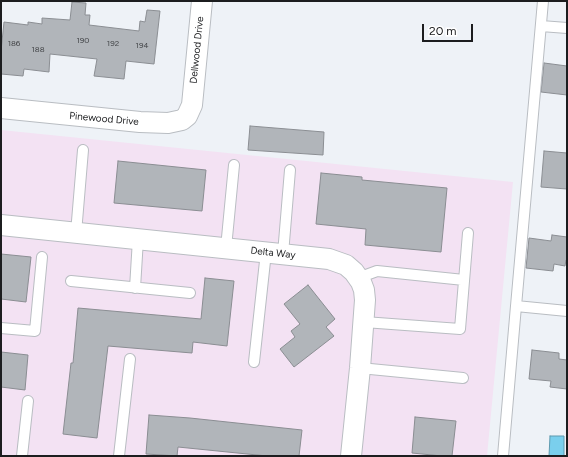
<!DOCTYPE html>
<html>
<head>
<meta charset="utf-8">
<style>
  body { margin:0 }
  #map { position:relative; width:568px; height:457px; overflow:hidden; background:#eef2f7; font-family:Figtree,sans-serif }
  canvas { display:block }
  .frame { position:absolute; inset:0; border:2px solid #1c1d1f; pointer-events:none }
  .scale { position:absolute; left:422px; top:24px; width:51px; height:18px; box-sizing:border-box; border:2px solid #1c1d1f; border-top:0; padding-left:5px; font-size:12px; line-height:14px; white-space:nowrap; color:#1c1d1f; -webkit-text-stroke:3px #fff; paint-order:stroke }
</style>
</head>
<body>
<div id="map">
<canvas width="568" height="457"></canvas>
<div class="frame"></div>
<div class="scale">20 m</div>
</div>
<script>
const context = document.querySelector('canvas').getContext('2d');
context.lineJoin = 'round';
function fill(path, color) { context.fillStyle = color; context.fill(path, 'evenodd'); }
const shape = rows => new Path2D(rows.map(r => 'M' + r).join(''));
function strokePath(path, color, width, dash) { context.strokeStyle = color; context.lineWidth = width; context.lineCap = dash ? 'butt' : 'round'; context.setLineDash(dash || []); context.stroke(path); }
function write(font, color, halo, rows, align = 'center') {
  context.font = font + ' Figtree,sans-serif'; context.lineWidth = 3; context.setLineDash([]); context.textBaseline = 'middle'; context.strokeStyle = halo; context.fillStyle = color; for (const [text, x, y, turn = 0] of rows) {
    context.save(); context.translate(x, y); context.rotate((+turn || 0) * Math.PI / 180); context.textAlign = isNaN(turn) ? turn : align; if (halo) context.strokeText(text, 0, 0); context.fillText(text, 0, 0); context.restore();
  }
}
fill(shape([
  [1,130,513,182,487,456,1,456]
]), '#f3e2f3');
const water = shape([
  [550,436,564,436,564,456,549,456,550,436]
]);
fill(water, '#7acfed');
strokePath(water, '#5e9aaf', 1);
const building = shape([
  [72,2,86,3,85,15,90,15,89,25,139,31,140,21,145,22,147,10,160,11,154,64,126,61,124,79,94,76,97,59,50,54,49,72,24,69,23,76,1,74,1,51,4,22,28,25,28,22,42,24,42,18,70,20,72,2],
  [544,63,567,66,567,95,541,92,544,63],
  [250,126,324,132,323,155,248,150,250,126],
  [544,151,567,153,567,189,541,187,544,151],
  [118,161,206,170,202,211,114,203,118,161],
  [321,173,362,177,362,180,447,188,441,252,365,245,366,229,316,224,321,173],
  [552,235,567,237,567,260,566,260,565,266,554,264,553,271,526,268,529,238,551,241,552,235],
  [1,254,31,257,26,302,1,299,1,254],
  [205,278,234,281,227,346,193,342,192,353,108,346,97,438,63,434,71,363,73,363,78,308,201,319,205,278],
  [308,285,335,319,326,327,334,336,294,367,280,349,295,337,291,331,300,324,284,304,308,285],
  [532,350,559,353,559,359,567,360,567,389,550,387,551,381,529,379,532,350],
  [1,352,28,355,25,390,1,387,1,352],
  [149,415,190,418,302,430,299,456,267,456,178,447,177,456,146,454,149,415],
  [415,417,456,421,452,456,442,456,412,453,415,417]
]);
fill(building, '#b1b5ba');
strokePath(building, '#8b8e93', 1);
const service = shape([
  [541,26,567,28],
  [76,233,83,150],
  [226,248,234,165],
  [283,254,290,170],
  [358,278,377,271,464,280],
  [71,281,190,293],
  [135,288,138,239],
  [516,306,543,1],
  [364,322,460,329,468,233],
  [1,328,35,331,42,257],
  [254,362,266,252],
  [360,368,463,378],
  [22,456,28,401],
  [119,456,130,359],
  [503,456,516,306,567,311]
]);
const minor = shape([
  [1,108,140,122,168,123,182,120,187,116,192,105,202,1],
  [1,225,329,259,346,265,354,272,361,282,364,290,365,300,360,368,351,456]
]);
strokePath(service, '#b9bdc2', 12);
strokePath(minor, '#b9bdc2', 22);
strokePath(service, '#fff', 10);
strokePath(minor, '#fff', 20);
write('8px', '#414346', null, [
  ["190",83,41],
  ["186",14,44],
  ["192",113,44],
  ["194",142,46],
  ["188",38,50]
]);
write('10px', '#1c1d1f', '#fff', [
  ["Dellwood Drive",197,50,-84],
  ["Pinewood Drive",104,119,5],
  ["Delta Way",273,253,6]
]);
</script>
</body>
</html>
